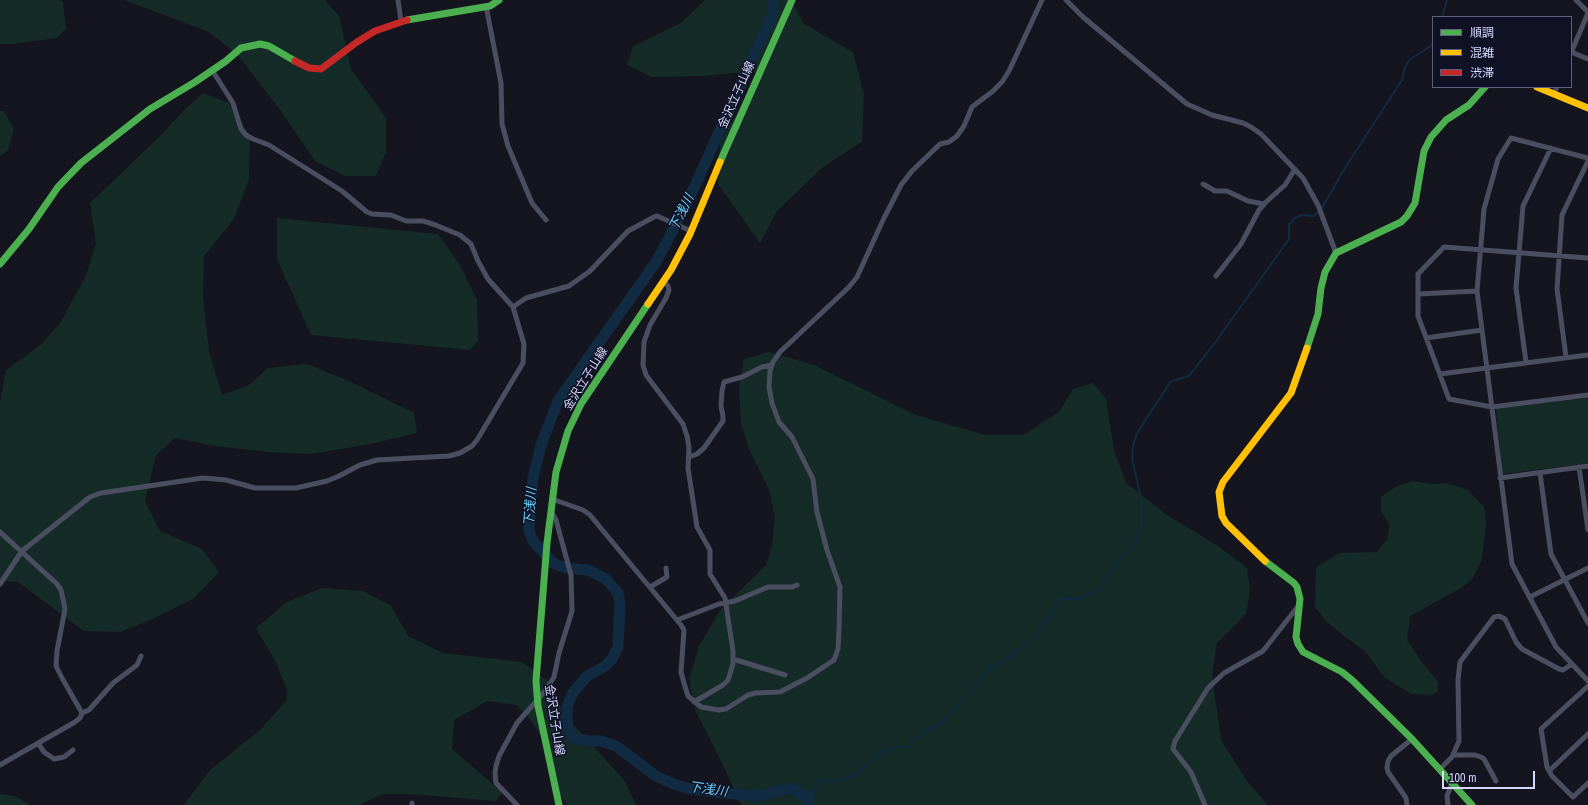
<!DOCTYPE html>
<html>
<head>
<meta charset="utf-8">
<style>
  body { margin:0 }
  #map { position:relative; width:1588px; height:805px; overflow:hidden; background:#151520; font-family:"Archivo Narrow","Noto Sans JP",sans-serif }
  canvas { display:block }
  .legend { position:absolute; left:1432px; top:16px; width:140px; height:72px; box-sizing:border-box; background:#101125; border:1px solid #5f617b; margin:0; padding:5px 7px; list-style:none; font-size:12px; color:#d6d9fd }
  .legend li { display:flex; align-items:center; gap:8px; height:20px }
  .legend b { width:20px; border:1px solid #5f617b }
  .scale { position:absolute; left:1442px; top:771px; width:93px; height:18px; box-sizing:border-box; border:2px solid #d6d9fd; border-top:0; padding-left:5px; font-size:12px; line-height:14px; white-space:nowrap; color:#d6d9fd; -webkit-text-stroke:3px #101125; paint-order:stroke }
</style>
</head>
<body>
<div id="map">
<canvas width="1588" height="805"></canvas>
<ul class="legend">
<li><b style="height:5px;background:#4caf50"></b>順調</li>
<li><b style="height:5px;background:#ffc107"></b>混雑</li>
<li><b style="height:5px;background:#c62828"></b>渋滞</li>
</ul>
<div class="scale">100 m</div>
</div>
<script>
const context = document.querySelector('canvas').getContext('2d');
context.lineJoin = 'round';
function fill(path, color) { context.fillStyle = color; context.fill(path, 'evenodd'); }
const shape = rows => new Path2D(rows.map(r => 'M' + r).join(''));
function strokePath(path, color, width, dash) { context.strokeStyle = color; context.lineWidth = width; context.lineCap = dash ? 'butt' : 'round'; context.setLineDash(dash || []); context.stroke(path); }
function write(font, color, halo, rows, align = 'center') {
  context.font = font + ' "Archivo Narrow","Noto Sans JP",sans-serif'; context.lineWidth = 3; context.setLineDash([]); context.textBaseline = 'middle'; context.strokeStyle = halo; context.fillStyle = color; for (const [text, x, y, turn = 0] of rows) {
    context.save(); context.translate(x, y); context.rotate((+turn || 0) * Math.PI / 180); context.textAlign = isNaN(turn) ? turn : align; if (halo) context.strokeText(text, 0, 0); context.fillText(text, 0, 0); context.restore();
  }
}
fill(shape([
  [0,0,61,0,63,2,66,29,56,38,14,44,0,44],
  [124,0,325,0,339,16,351,69,386,118,386,152,376,176,345,176,315,161,278,107,236,53,207,31],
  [705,0,791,0,804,24,853,52,864,94,862,142,824,166,777,211,760,243,718,184,720,140,750,94,757,71,703,76,652,77,627,65,633,46,681,23],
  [203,93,229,103,250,136,249,179,234,219,204,256,203,297,209,351,222,395,249,385,268,368,307,364,351,382,414,413,417,433,370,444,311,454,268,452,215,446,175,438,156,455,145,501,160,531,202,549,219,572,193,599,150,620,120,632,84,631,18,582,0,581,0,402,6,370,42,344,61,322,86,275,96,244,90,203,158,138,185,109],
  [0,111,4,111,14,129,8,150,0,156],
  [277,218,438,234,460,265,477,300,478,341,470,350,311,335,277,259],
  [769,352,814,365,916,415,985,435,1023,435,1059,412,1073,389,1093,383,1106,399,1114,450,1126,483,1167,515,1218,546,1247,568,1250,592,1246,614,1217,643,1212,676,1221,740,1247,781,1268,805,741,805,723,765,696,712,689,680,699,646,721,609,766,565,772,546,775,517,769,490,749,449,741,424,739,386,744,359],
  [1588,398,1588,463,1503,474,1496,409],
  [1412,481,1432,484,1446,483,1468,490,1484,507,1486,523,1482,559,1472,579,1463,587,1410,616,1407,640,1424,665,1438,682,1438,692,1432,695,1411,694,1384,677,1365,651,1344,636,1327,622,1315,607,1316,567,1340,553,1377,552,1387,539,1390,525,1381,511,1381,497,1390,490,1400,485],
  [322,588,363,591,391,606,408,636,443,653,522,662,552,684,562,712,624,780,636,805,568,805,557,791,546,747,532,721,516,705,487,701,454,720,452,749,502,792,496,801,409,794,383,794,359,805,184,805,210,770,260,730,286,701,287,689,275,661,256,628,287,602],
  [0,794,15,796,30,805,0,805]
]), '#142b27');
strokePath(shape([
  [1442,17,1447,0],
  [809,796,818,782,843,779,855,775,881,752,891,748,905,746,930,728,942,723,987,671,1020,649,1043,626,1059,599,1073,599,1081,598,1096,590,1136,539,1141,527,1141,499,1132,458,1133,446,1137,433,1169,384,1172,381,1189,376,1217,340,1289,239,1289,225,1295,218,1302,215,1314,216,1323,206,1345,168,1402,80,1405,67,1409,60,1431,46,1433,42]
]), '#102b42', 2);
strokePath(shape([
  [773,0,773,13,687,203,656,262,558,401,541,445,533,478,529,530,533,541,553,563,565,568,588,570,606,579,618,593,620,604,618,647,612,659,605,666,586,677,572,694,567,707,567,718,568,729,572,738,590,741,601,741,616,746,656,776,674,784,690,789,722,793,757,796,788,788,798,792,804,796,809,796,808,805]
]), '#102b42', 11);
strokePath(shape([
  [398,0,401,21],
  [1066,0,1083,17,1187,104,1212,115,1243,123,1251,127,1261,134,1303,178,1318,205,1336,253],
  [1576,0,1588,12],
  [486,6,501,83,502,124,508,146,532,203,546,220],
  [1571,52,1588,59],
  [1571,53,1588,13],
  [1554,93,1557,87],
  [1588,158,1511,138,1498,159,1484,209,1477,291,1512,564,1556,647,1588,681],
  [1203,184,1215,191,1227,191,1248,201,1264,204],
  [1588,258,1444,247,1418,274,1418,316,1449,399,1492,407,1588,395],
  [1216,276,1241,244,1259,210,1266,202,1285,185,1295,169],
  [663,281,668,286,669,290,666,298,650,325,644,342,643,365,646,375,683,424,687,436,689,447,688,468,697,527,710,550,710,574,725,598,733,651,733,664,728,680,723,685,694,702],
  [1418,294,1477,291],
  [513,307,526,298,569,286,590,271,628,231,654,217,657,216,664,219,691,231],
  [1426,338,1482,330],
  [1566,357,1557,289,1562,215,1588,161],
  [1526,362,1516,288,1523,206,1551,148],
  [1440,374,1588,355],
  [689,457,697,454,704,448,723,421,723,416,721,406,722,391,724,382,742,377,762,367,772,365],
  [1579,467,1588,530],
  [1540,473,1551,554,1588,623],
  [1500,478,1588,466],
  [552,499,583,510,590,515,681,625,684,630,681,672,684,683,688,696,701,707,719,710,726,709,748,695,756,693,780,692,807,678,834,660,838,649,839,631,840,587,827,550,817,512,813,479,792,437,779,422,772,403,769,387,770,371,773,362,780,352,849,287,857,277,884,218,901,185,912,171,940,144,949,142,957,136,964,126,972,107,993,91,1002,82,1009,71,1042,0],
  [0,532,57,584,61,590,65,609,57,651,56,666,62,678,82,713,80,718,75,722,0,765],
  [0,584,22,551,90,497,101,493,203,478,226,480,255,488,296,488,327,481,339,476,360,465,377,460,449,456,460,453,472,446,477,440,523,363,524,344,513,307,488,279,478,261,471,244,460,235,433,224,423,221,406,221,391,215,372,214,367,212,342,191,269,145,253,139,246,135,241,129,233,103,212,70],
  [650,587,667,577,666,568],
  [1530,597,1588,568],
  [677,620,719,604,735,601,768,587,792,587,797,585],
  [733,659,785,675],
  [1588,686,1541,729,1547,767,1552,776,1573,797,1588,783],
  [82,713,89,710,113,683,137,665,141,656],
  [38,743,44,752,54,759,64,757,73,750],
  [1453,755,1475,755,1481,757,1484,759,1496,781],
  [1440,769,1452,757,1459,741,1458,680,1460,662,1494,617,1499,616,1505,619,1516,642,1522,649,1559,669,1563,670,1572,664],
  [1549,771,1588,734],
  [412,805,412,803],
  [517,805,496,783,495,774,496,766,499,756,517,723,546,690,554,677,559,653,572,611,571,575,556,520,551,511],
  [1205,805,1191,772,1173,749,1175,741,1208,688,1224,673,1263,651,1299,605],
  [1407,805,1406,798,1388,772,1387,768,1388,761,1391,756,1412,739],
  [1448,805,1447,796,1452,783]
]), '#4b4e60', 5);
strokePath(shape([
  [407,20,490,6,499,0],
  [720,162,792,0],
  [0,264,29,229,58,187,81,163,150,109,195,82,226,61,241,48,260,44,269,46,295,61],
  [1307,348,1318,314,1321,288,1325,272,1336,253,1401,222,1407,216,1415,203,1424,151,1431,137,1446,120,1469,105,1485,87],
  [1265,561,1294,583,1297,587,1300,599,1296,637,1298,644,1303,652,1342,672,1352,680,1412,739,1472,805],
  [559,805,538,706,536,681,547,543,556,472,568,431,581,404,648,304]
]), '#4caf50', 7);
strokePath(shape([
  [1537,87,1588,108],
  [648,304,671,270,690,234,720,162],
  [1265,561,1226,523,1222,516,1219,492,1223,482,1291,393,1307,348]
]), '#ffc107', 7);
strokePath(shape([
  [295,61,309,68,321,69,357,42,375,31,407,20]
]), '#c62828', 7);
write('12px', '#d6d9fd', '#101125', [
  ["金沢立子山線",737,95,-66],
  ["金沢立子山線",586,379,-58],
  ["金沢立子山線",554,720,81]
]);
write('italic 13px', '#6bd1f7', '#101125', [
  ["下浅川",682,213,-63],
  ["下浅川",531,507,-86],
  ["下浅川",708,790,8]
]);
</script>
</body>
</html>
